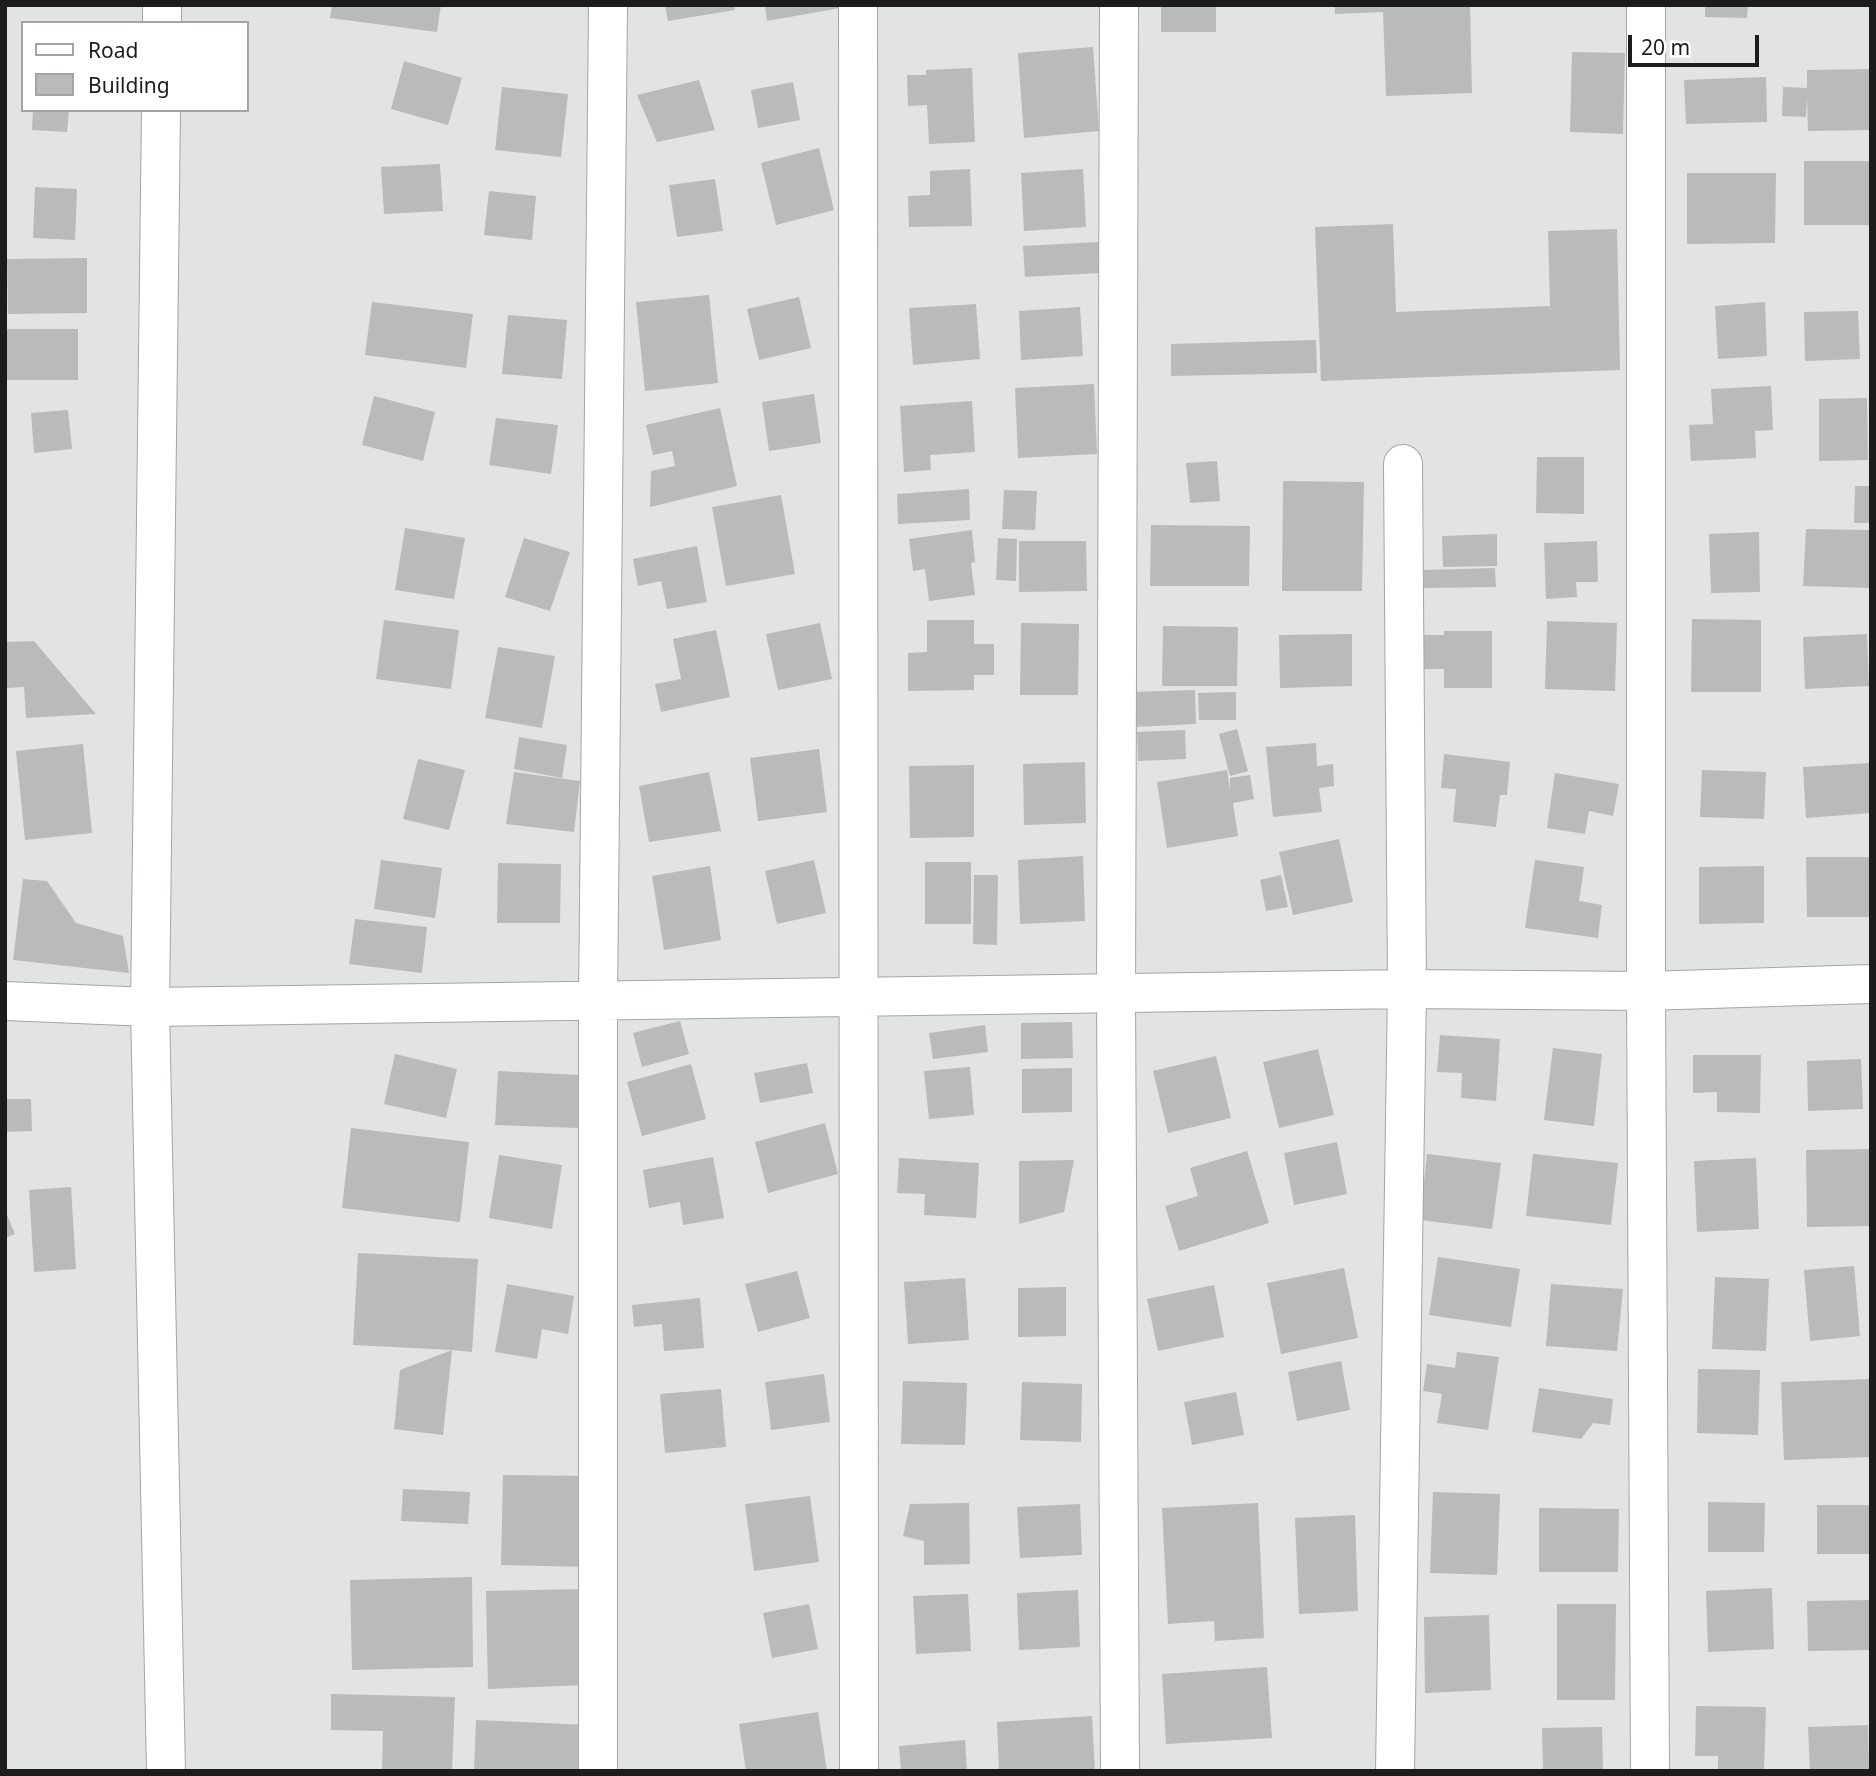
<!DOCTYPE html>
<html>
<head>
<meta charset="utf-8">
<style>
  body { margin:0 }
  #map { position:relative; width:1876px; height:1776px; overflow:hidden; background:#e1e4e2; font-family:"Noto Sans",sans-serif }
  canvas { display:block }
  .frame { position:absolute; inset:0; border:7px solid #1b1c1b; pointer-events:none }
  .legend { position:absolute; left:21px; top:21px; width:228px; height:91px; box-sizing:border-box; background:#fff; border:2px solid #a4a4a4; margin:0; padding:9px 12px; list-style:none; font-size:21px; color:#1b1c1b }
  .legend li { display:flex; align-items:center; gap:14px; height:35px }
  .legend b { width:35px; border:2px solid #a4a4a4 }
  .scale { position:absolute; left:1628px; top:35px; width:131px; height:32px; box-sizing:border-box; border:4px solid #1b1c1b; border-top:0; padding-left:9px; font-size:21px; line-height:24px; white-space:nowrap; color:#1b1c1b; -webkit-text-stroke:5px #fff; paint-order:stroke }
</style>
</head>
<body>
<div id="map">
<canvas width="1876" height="1776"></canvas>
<div class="frame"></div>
<ul class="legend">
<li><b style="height:9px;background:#fff"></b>Road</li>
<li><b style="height:19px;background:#b8bbb9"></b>Building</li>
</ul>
<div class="scale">20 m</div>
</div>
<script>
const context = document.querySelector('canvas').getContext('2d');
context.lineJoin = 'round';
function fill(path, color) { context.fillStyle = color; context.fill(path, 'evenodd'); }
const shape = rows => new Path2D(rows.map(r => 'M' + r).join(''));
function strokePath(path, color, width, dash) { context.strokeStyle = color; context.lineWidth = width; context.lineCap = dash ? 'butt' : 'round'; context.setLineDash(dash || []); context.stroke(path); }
fill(shape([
  [332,5,441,5,437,32,330,18],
  [665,5,734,5,735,10,668,21],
  [765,5,846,5,846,7,767,21],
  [1161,5,1216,5,1216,32,1161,32],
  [1335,5,1470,5,1472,93,1386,96,1383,12,1335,14],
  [1705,5,1748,5,1747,18,1705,17],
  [1093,47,1099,131,1024,138,1018,53],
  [1572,52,1625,53,1623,134,1570,132],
  [404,61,462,78,448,125,391,109],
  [972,68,975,142,929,144,927,105,908,106,907,75,926,75,926,70],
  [1871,69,1871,130,1808,131,1807,96,1806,117,1782,116,1783,87,1807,88,1807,70],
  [1766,77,1767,122,1686,124,1684,80],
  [699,80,715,130,657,142,637,95],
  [793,82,800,120,758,128,751,90],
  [502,87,568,94,561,157,495,150],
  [33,110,69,110,67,132,32,130],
  [819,148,834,210,776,225,761,163],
  [1804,161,1871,161,1871,225,1804,225],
  [440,164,443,211,384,214,381,167],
  [970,169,972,226,909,227,908,196,930,195,930,171],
  [1083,169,1086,227,1024,231,1021,173],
  [1687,173,1776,173,1775,243,1687,244],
  [715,179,723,231,677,237,669,185],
  [35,187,77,189,75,240,33,238],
  [489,191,536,196,532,240,484,235],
  [1393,224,1396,312,1550,306,1548,231,1617,229,1620,370,1321,381,1315,227],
  [1099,242,1100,273,1025,277,1023,246],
  [87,258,87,313,8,314,7,259],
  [709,295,718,383,645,391,636,302],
  [799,297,811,348,759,360,747,309],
  [372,302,473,314,466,368,365,355],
  [1765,302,1767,356,1718,359,1715,306],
  [976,304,980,359,913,365,909,308],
  [1080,307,1083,356,1021,360,1019,311],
  [1858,311,1860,359,1805,361,1804,312],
  [508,315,567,320,562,379,502,374],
  [7,329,78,329,78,380,6,380],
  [1316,340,1317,373,1171,376,1171,344],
  [1094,384,1097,454,1018,458,1015,388],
  [1771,386,1773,430,1755,431,1756,458,1691,461,1689,425,1713,424,1711,389],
  [814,394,821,443,769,451,762,402],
  [374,396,435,412,423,461,362,445],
  [1867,398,1868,460,1819,461,1819,399],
  [972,401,975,452,930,455,931,470,904,472,900,406],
  [720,408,737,486,650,507,651,471,675,466,672,451,653,455,646,425],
  [68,410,72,449,34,453,31,413],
  [496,418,558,425,551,474,489,465],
  [1537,457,1584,457,1584,514,1536,513],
  [1217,461,1220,501,1190,503,1186,463],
  [1283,481,1364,482,1362,591,1282,591],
  [1855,486,1871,486,1871,523,1854,523],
  [969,489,970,520,898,524,897,494],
  [1004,490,1037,491,1035,530,1002,529],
  [781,495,795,574,726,586,712,507],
  [1151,525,1250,526,1249,586,1150,586],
  [405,528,465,538,454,599,395,590],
  [1806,529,1870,530,1869,588,1803,586],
  [972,530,975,562,971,563,975,595,929,601,925,569,913,571,909,539],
  [1759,532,1760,592,1711,593,1709,534],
  [1497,534,1497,566,1443,567,1442,536],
  [524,538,570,552,550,611,505,597],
  [998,538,1017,539,1016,581,996,580],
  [1019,541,1086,541,1087,591,1019,592],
  [1597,541,1598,582,1576,582,1577,597,1546,599,1544,543],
  [697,546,707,602,667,609,661,581,638,586,633,559],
  [1495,568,1496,587,1424,588,1424,570],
  [1692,619,1761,620,1761,692,1691,692],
  [384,620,459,630,451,689,376,679],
  [927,620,974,620,974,644,994,644,994,675,974,675,974,690,908,691,908,653,927,652],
  [1547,621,1617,623,1615,691,1545,689],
  [820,623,832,679,778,690,766,634],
  [1021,623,1079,624,1078,695,1020,695],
  [1163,626,1238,627,1237,686,1162,686],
  [716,630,730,697,661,712,655,684,681,679,673,639],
  [1444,631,1492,631,1492,688,1444,688,1444,669,1422,669,1421,635,1444,635],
  [1352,634,1352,686,1280,688,1279,635],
  [1867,634,1869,686,1805,689,1803,637],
  [34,641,96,714,26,718,24,687,5,688,5,642],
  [498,647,555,656,542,728,485,718],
  [1195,690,1196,724,1134,727,1133,692],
  [1236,692,1236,720,1199,720,1198,693],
  [1237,729,1248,771,1230,776,1219,734],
  [1185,730,1186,759,1138,761,1137,732],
  [519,737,567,745,562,778,514,769],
  [1316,743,1317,766,1333,764,1334,786,1319,788,1322,812,1273,817,1266,747],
  [83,744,92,833,25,840,16,751],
  [819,749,827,812,758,821,750,758],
  [1444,754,1510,762,1507,795,1500,795,1496,827,1453,822,1456,789,1441,788],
  [418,759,465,770,449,830,403,819],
  [1085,762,1086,823,1024,825,1023,764],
  [1871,763,1871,813,1806,818,1803,767],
  [974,765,974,837,910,838,909,766],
  [1227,770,1230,790,1230,778,1250,775,1254,799,1233,803,1238,836,1167,848,1157,782],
  [1702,770,1766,772,1764,819,1700,817],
  [514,772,580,781,574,832,506,824],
  [709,772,721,831,649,842,639,786],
  [1555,773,1619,784,1613,816,1589,811,1585,834,1547,828],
  [1339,839,1353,902,1293,915,1279,852],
  [1083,856,1085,921,1020,924,1018,860],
  [1806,857,1871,857,1871,917,1807,917],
  [381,860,442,868,435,918,374,909],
  [814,860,826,913,777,924,765,871],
  [1535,860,1584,867,1579,901,1602,905,1598,938,1525,928],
  [925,862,971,862,971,924,925,924],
  [498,863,561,864,560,923,497,923],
  [710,866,721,940,664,950,652,876],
  [1764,866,1764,923,1699,924,1699,867],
  [974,875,998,875,997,945,973,944],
  [1281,875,1288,907,1266,911,1260,880],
  [23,879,47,881,76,923,123,936,129,973,13,960],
  [355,919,427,927,422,973,349,964],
  [680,1021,689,1054,642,1067,633,1033],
  [1072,1022,1073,1058,1021,1059,1021,1023],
  [985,1025,988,1052,933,1059,929,1033],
  [1440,1035,1500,1039,1496,1101,1461,1098,1462,1073,1437,1072],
  [1553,1048,1602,1054,1594,1126,1544,1120],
  [1318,1049,1334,1115,1279,1128,1263,1062],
  [395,1054,457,1069,446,1118,384,1104],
  [1693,1055,1761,1055,1760,1113,1717,1112,1717,1092,1693,1093],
  [1216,1056,1231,1118,1168,1133,1153,1071],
  [1861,1059,1863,1109,1808,1111,1807,1061],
  [807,1063,813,1093,760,1103,754,1073],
  [691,1064,706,1119,642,1136,627,1082],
  [970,1067,974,1115,929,1119,924,1071],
  [1072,1068,1072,1112,1022,1113,1022,1069],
  [498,1071,580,1075,578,1128,495,1125],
  [5,1099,31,1099,32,1131,5,1132],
  [825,1123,838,1174,768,1193,755,1142],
  [351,1128,469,1142,460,1222,342,1208],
  [1337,1142,1347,1194,1294,1205,1284,1153],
  [1871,1149,1871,1226,1807,1227,1806,1150],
  [1247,1151,1269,1223,1179,1251,1165,1206,1198,1196,1190,1168],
  [1427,1154,1501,1163,1492,1229,1420,1220],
  [1533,1154,1618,1163,1611,1225,1526,1216],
  [499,1155,562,1165,552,1229,489,1218],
  [713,1157,724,1218,683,1225,680,1202,649,1208,643,1170],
  [899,1158,979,1163,976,1218,924,1215,925,1194,897,1193],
  [1756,1158,1759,1229,1697,1232,1694,1161],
  [1074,1160,1064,1212,1019,1224,1019,1161],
  [71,1187,76,1269,34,1272,29,1190],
  [5,1210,15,1234,5,1238],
  [358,1253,478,1259,472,1352,452,1350,443,1435,394,1429,400,1370,452,1350,353,1345],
  [1438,1257,1520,1269,1511,1327,1429,1315],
  [1854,1266,1860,1336,1810,1341,1804,1270],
  [1344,1268,1358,1338,1281,1354,1267,1283],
  [797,1271,810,1318,758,1332,745,1284],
  [1715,1277,1769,1279,1766,1351,1712,1349],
  [965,1278,969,1340,908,1344,904,1282],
  [507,1284,574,1296,568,1334,542,1329,537,1359,495,1352],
  [1551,1284,1623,1289,1617,1351,1546,1346],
  [1214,1285,1224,1337,1158,1351,1147,1299],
  [1066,1287,1066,1336,1018,1337,1018,1288],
  [700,1298,704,1348,664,1351,662,1324,634,1327,632,1305],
  [1457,1352,1499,1357,1488,1430,1437,1423,1442,1394,1423,1391,1427,1364,1455,1368],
  [1341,1361,1350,1410,1297,1421,1288,1372],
  [1698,1369,1760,1370,1758,1435,1697,1433],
  [824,1374,830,1422,771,1430,765,1382],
  [1870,1379,1871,1457,1784,1460,1781,1382],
  [903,1381,967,1383,965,1445,901,1444],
  [1022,1382,1082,1384,1081,1442,1020,1440],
  [1539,1388,1613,1399,1610,1425,1593,1423,1581,1439,1532,1432],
  [721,1389,726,1447,665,1453,660,1394],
  [1236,1392,1244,1435,1192,1445,1184,1402],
  [503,1475,591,1476,589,1567,501,1565],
  [403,1489,470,1492,468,1524,401,1521],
  [1433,1492,1500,1494,1497,1575,1430,1573],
  [810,1496,819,1562,754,1571,745,1504],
  [1708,1502,1765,1503,1764,1552,1708,1552],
  [969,1503,970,1564,924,1565,924,1541,903,1536,910,1504],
  [1258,1503,1264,1638,1215,1641,1214,1621,1168,1624,1162,1508],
  [1080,1504,1082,1555,1020,1558,1017,1507],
  [1817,1505,1871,1505,1871,1554,1817,1554],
  [1539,1508,1619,1509,1618,1572,1539,1572],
  [1355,1515,1358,1611,1299,1614,1295,1518],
  [472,1577,473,1667,352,1670,350,1580],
  [1772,1588,1774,1649,1708,1652,1706,1591],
  [582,1589,585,1685,488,1689,486,1591],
  [1078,1590,1080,1647,1019,1650,1017,1593],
  [968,1594,971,1651,916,1654,913,1596],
  [1871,1600,1871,1650,1808,1651,1807,1601],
  [809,1604,818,1649,772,1658,763,1613],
  [1557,1604,1616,1604,1615,1700,1557,1700],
  [1489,1615,1491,1690,1425,1693,1424,1617],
  [1267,1667,1272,1738,1166,1744,1162,1674],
  [331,1694,455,1697,452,1771,382,1771,383,1731,331,1730],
  [1696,1706,1766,1707,1764,1771,1718,1771,1718,1756,1695,1756],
  [818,1712,827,1771,746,1771,739,1724],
  [1092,1716,1095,1771,999,1771,997,1722],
  [476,1720,589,1725,587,1771,474,1771],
  [1868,1725,1869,1771,1810,1771,1808,1727],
  [1602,1727,1603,1771,1543,1771,1542,1728],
  [965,1740,967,1771,901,1771,899,1746]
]), '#b8bbb9');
const minor = shape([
  [858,5,859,1771],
  [1119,5,1116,994,1120,1771],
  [1646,5,1646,991,1650,1771],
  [162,23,162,5],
  [161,110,150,1007,166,1771],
  [5,1001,150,1007,1407,989,1646,991,1871,984],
  [598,1771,598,1002,608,5],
  [1395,1771,1407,989,1403,464]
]);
strokePath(minor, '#a3a6a4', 40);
strokePath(minor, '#fff', 38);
</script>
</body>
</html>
